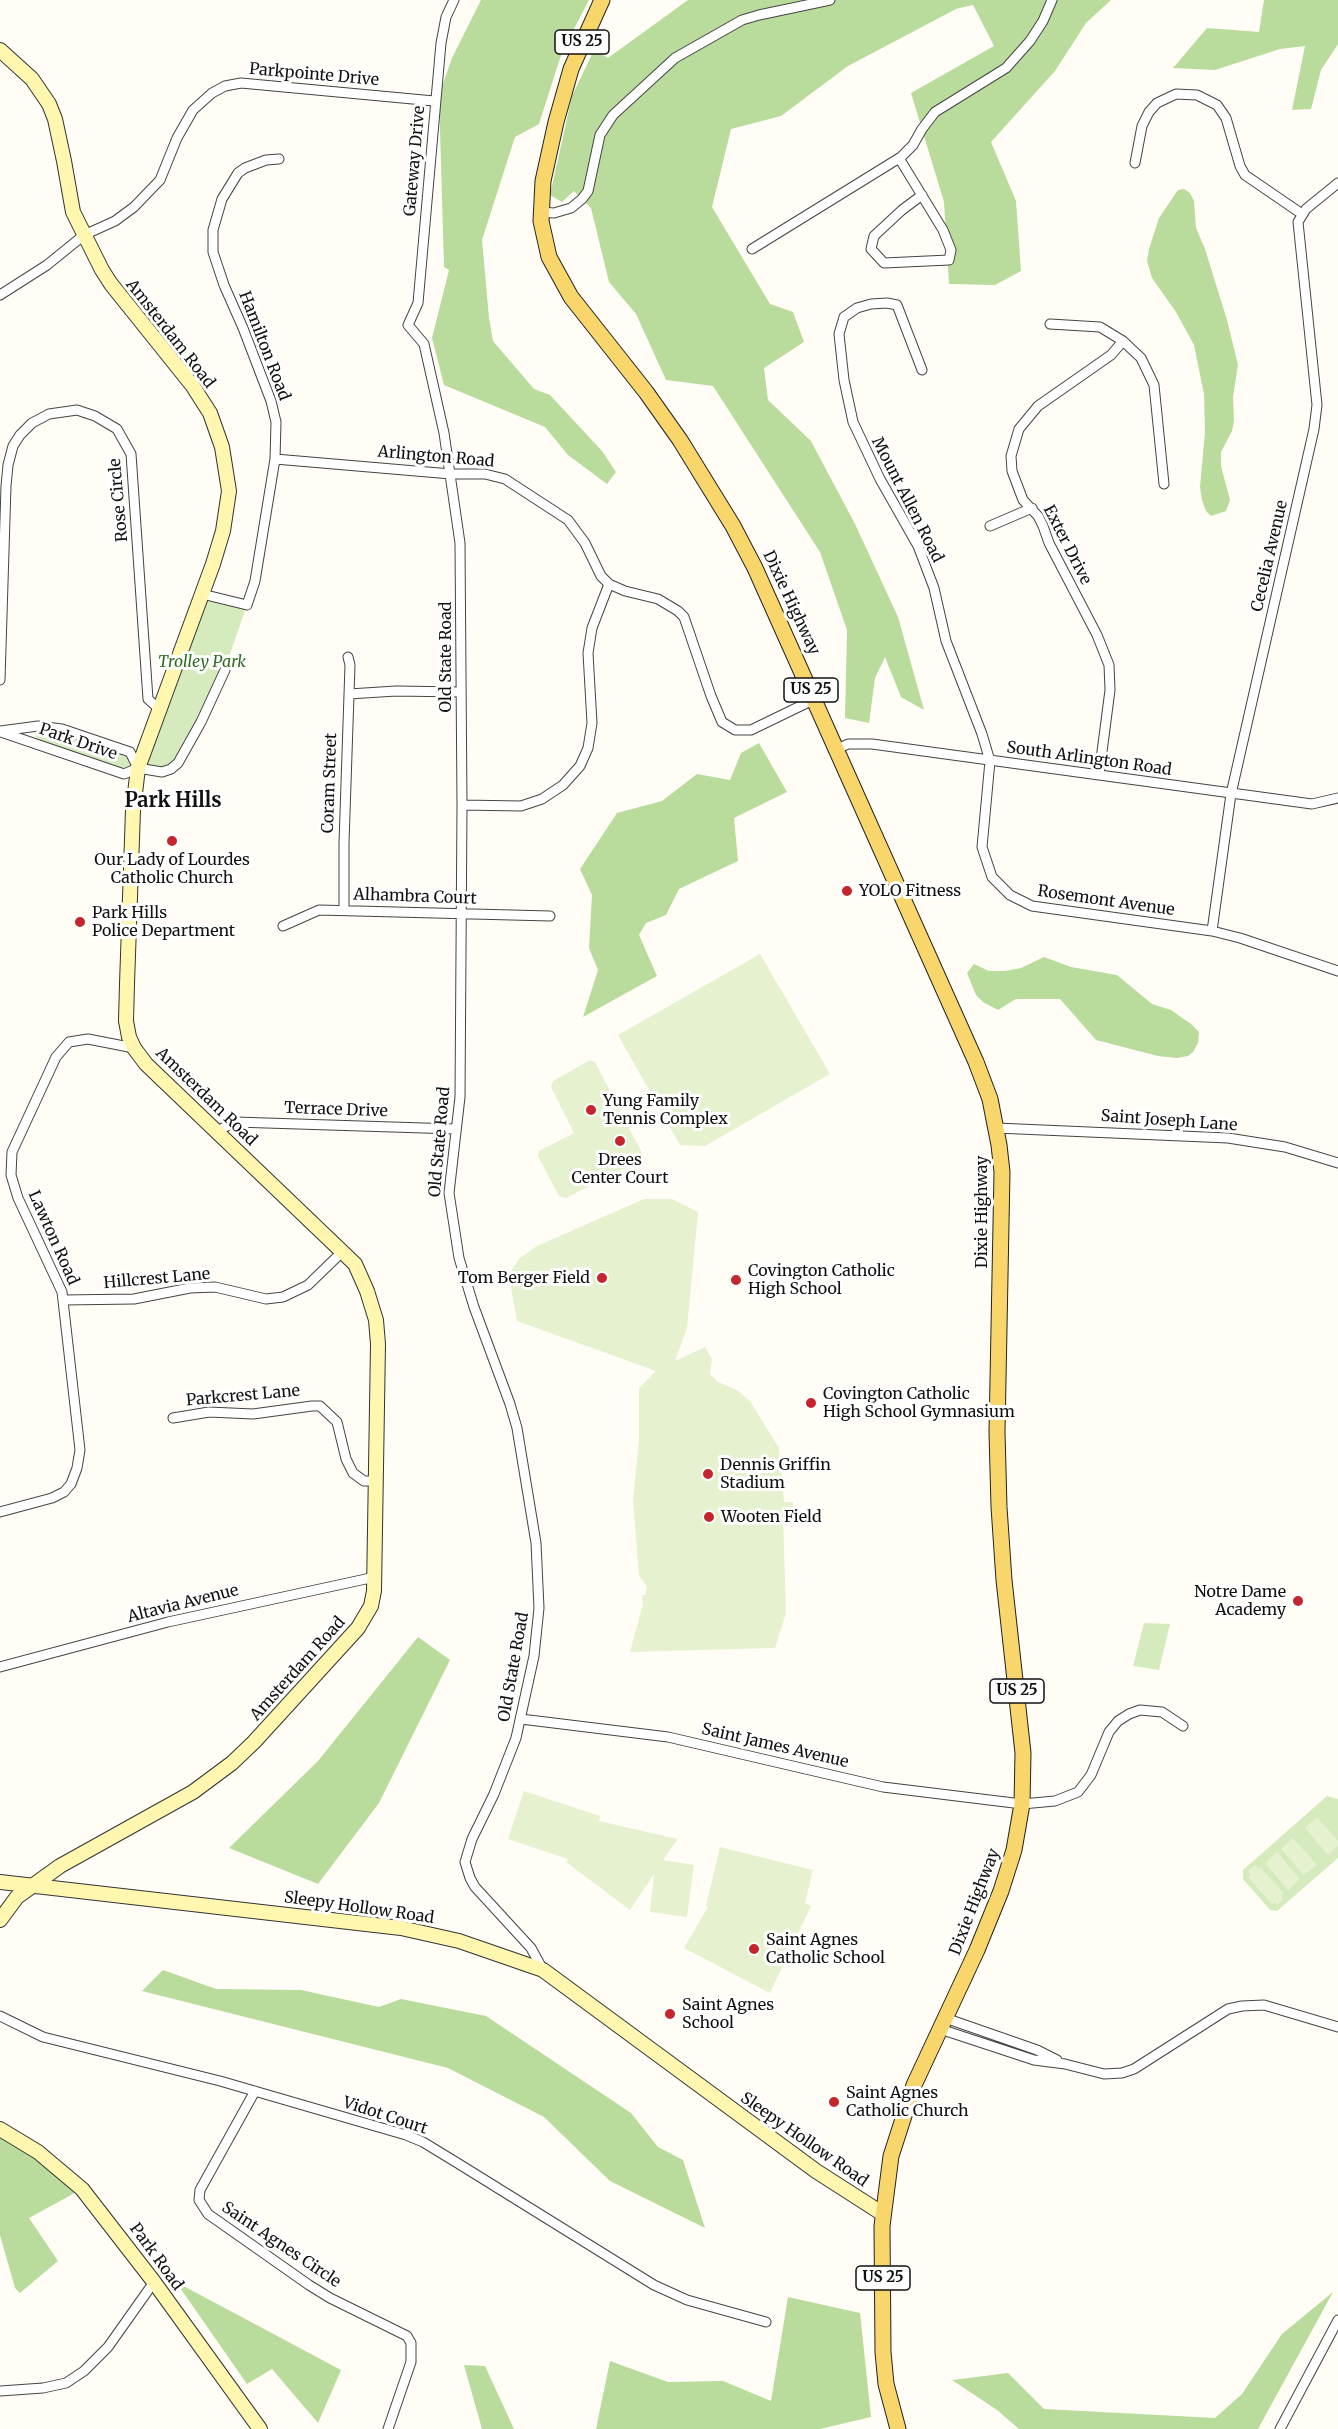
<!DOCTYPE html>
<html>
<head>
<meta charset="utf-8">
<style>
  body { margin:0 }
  canvas { display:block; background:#fffdf5 }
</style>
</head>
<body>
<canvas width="1338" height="2429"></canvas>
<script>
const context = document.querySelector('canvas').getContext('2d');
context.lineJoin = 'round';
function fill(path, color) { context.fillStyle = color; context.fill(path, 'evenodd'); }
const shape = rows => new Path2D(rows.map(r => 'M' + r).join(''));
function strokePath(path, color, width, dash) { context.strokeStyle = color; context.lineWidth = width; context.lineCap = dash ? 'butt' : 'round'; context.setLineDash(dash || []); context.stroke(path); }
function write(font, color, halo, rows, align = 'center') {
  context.font = font + ' Merriweather,serif'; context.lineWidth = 6; context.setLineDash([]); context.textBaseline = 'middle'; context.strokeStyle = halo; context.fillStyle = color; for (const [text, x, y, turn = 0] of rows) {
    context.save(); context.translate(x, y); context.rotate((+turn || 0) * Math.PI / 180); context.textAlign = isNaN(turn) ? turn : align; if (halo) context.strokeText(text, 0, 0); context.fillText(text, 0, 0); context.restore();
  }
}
fill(shape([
  [202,594,247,605,223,674,171,769,138,768],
  [38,731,53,731,125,754,130,757,131,764,127,769,122,768,37,739,35,734],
  [1144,1623,1170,1624,1159,1670,1133,1666],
  [1327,1796,1338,1799,1338,1858,1277,1911,1270,1910,1243,1879,1243,1870]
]), '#d5ebbd');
fill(shape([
  [481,0,589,0,562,52,539,124,515,137,482,240,489,318,493,341,534,389,550,395,602,451,616,472,607,484,568,455,545,427,444,385,432,338,449,270,444,267,439,95,452,58],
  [688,0,1111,0,1086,23,1055,71,991,142,1016,201,1021,271,995,285,949,284,944,202,911,93,994,46,973,5,956,9,848,66,781,116,731,129,712,207,770,304,793,312,804,342,764,368,768,400,811,441,855,524,898,617,924,710,901,697,885,657,875,678,869,723,845,718,847,630,820,552,713,386,666,380,636,314,609,282,591,208,574,191,562,202,550,195,572,96,594,50,608,58],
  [1264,0,1338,0,1338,44,1321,70,1311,109,1292,110,1305,46,1280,49,1215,70,1173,68,1207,28,1259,32],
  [1184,189,1190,193,1194,201,1196,228,1205,249,1227,320,1238,365,1233,397,1234,421,1232,431,1221,452,1221,466,1230,500,1226,511,1211,516,1206,511,1202,500,1200,487,1205,432,1204,394,1194,345,1176,312,1152,278,1147,261,1149,249,1159,218,1178,190],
  [759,743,787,792,734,818,738,861,679,889,666,915,646,923,639,935,657,976,583,1017,598,970,589,948,592,895,580,869,617,813,662,801,697,774,730,780,741,753],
  [1044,957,1071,967,1117,975,1152,1004,1171,1010,1191,1024,1199,1032,1198,1043,1193,1052,1188,1056,1177,1058,1158,1056,1096,1040,1060,999,1016,999,998,1010,983,1002,976,995,967,973,974,964,989,971,1005,971,1021,968],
  [418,1637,450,1660,379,1803,318,1884,229,1848,318,1761],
  [163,1970,216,1989,301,1990,379,2007,401,1999,486,2016,631,2113,658,2147,683,2160,705,2228,610,2181,544,2117,448,2068,142,1991],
  [0,2129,82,2189,29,2218,58,2261,20,2293,15,2288,0,2235],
  [176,2282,341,2370,318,2423,272,2369,247,2384],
  [1333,2292,1258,2429,1019,2429,997,2410,952,2380,1008,2373,1044,2409,1215,2418,1242,2394,1282,2334],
  [788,2297,860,2313,871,2417,820,2429,596,2429,610,2361,668,2382,723,2381,771,2401],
  [464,2365,485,2366,514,2429,482,2429]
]), '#b9dc9c');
fill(shape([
  [760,954,830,1074,705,1146,680,1145,618,1035],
  [590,1060,595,1062,642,1153,639,1161,566,1198,559,1196,538,1156,539,1151,574,1133,551,1087,553,1081],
  [644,1199,672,1199,698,1212,687,1328,675,1361,705,1347,712,1359,710,1374,718,1382,737,1390,750,1401,779,1448,784,1502,793,1502,794,1517,783,1519,786,1613,775,1648,630,1652,643,1604,642,1595,645,1595,647,1587,639,1575,633,1501,639,1440,639,1388,656,1371,517,1321,511,1287,512,1269,520,1258,537,1246],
  [524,1791,600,1816,599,1821,678,1839,663,1860,694,1865,687,1917,650,1912,654,1874,630,1910,566,1862,568,1859,508,1839],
  [1317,1817,1338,1841,1338,1846,1328,1855,1305,1828],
  [1293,1838,1317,1865,1304,1875,1281,1849],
  [720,1847,813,1870,805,1903,811,1906,770,1993,684,1948,708,1907,706,1906],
  [1277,1852,1300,1879,1288,1890,1265,1863],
  [1255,1865,1258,1869,1260,1867,1284,1893,1281,1896,1284,1899,1277,1905,1274,1902,1272,1904,1248,1877,1251,1875,1248,1871]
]), '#e6f2cf');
const street = shape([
  [454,0,446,17,441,43,418,303,408,325,424,344,444,433,460,543,462,805,460,1097,449,1193,459,1258,474,1307,510,1404,517,1428,536,1543,539,1608,534,1656,516,1738,494,1794,472,1839,465,1862,470,1878,475,1887,531,1948,543,1970],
  [899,158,943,230,951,250,949,260,884,263,871,249,874,236,902,210,922,195],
  [1135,163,1142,126,1149,112,1157,103,1176,94,1197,95,1217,105,1226,118,1240,166,1245,175,1302,214],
  [540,212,554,213,571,208,582,199,588,191,600,135,613,115,675,58,742,20,759,15,830,0],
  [752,249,901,157,913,145,922,129,935,112,1006,68,1030,41,1043,21,1052,0],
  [0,295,47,265,84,235,115,221,134,207,160,180,177,138,193,110,212,93,225,86,241,83,434,101],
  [1050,324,1100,327,1123,341,1141,358,1154,385,1164,484],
  [922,370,897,305,887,303,871,304,857,308,844,317,839,334,844,380,853,422,880,479,918,546,934,588,946,641,982,734,990,761,982,847,992,877,1010,895,1032,906,1212,931,1240,938,1338,971],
  [275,459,451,474,485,474,505,479,568,520,585,543,601,576,609,584,625,591,658,599,678,611,684,617,711,696,722,722,735,730,751,730,815,699],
  [990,526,1032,508],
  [202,594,247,605,255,581,275,459,276,422,271,401,243,328,224,285,213,252,213,230,222,199,238,173,245,168,266,160,279,159],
  [0,680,6,486,8,465,13,446,20,435,32,423,49,414,77,410,95,416,117,429,131,454,148,699,159,709],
  [349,694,396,691,461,692],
  [0,731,38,726,62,729,130,752,138,768],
  [1,732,124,774,138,768],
  [837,749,848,744,872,744,1312,804,1338,798],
  [138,768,162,772,171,769,178,763,201,722,225,670],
  [1099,775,1110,690,1109,665,1097,635,1049,543,1043,526,1038,516,1023,500,1012,471,1011,456,1019,429,1038,406,1111,355,1123,341],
  [462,805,521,806,542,799,563,785,580,766,588,748,592,723,588,653,592,628,609,584],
  [344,910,344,843,350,665,348,657],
  [283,926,319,910,550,916],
  [1212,931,1231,794,1314,429,1317,405,1298,222,1306,209,1338,183],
  [996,1128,1228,1138,1285,1147,1338,1163],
  [217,1131,235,1122,455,1129],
  [64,1300,134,1299,190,1288,215,1287,266,1299,283,1297,308,1285,343,1251],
  [173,1418,209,1412,253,1414,312,1406,320,1406,337,1422,346,1459,353,1473,364,1481,376,1481],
  [0,1512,52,1498,64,1492,71,1484,77,1468,80,1450,62,1292,18,1198,11,1175,12,1152,56,1057,69,1042,88,1039,134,1048],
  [0,1667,168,1622,375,1577],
  [521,1719,668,1737,883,1787,1022,1804,1055,1801,1078,1792,1091,1775,1109,1732,1118,1721,1129,1714,1140,1710,1162,1712,1183,1726],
  [0,2016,43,2037,220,2081,406,2135,423,2142,459,2164,654,2285,687,2300,766,2322],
  [945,2018,1037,2050,1057,2060],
  [940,2029,1034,2060,1065,2064,1104,2074,1122,2073,1134,2069,1228,2009,1242,2006,1264,2005,1338,2027],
  [255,2091,200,2190,199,2200,208,2214,309,2285,330,2298,407,2336,411,2343,411,2362,388,2429],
  [0,2391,43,2388,66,2383,84,2371,108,2347,154,2282],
  [1280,2429,1338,2320]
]);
const secondary = shape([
  [0,50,32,79,49,104,55,119,64,161,73,212,102,270,111,284,192,385,210,413,222,447,229,491,223,531,213,564,138,768,133,810,127,984,126,1021,129,1037,134,1048,146,1064,355,1264,367,1291,376,1320,378,1344,374,1591,371,1606,358,1628,254,1742,232,1763,193,1792,60,1866,17,1897,0,1920],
  [0,1882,401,1928,459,1941,543,1970,816,2171,883,2214],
  [0,2129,38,2152,82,2189,154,2282,260,2429]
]);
const primary = shape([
  [602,0,571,69,556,122,543,181,541,221,549,257,571,297,646,392,680,440,733,526,755,568,976,1062,990,1099,999,1145,1002,1172,997,1432,999,1507,1004,1580,1023,1753,1022,1804,1014,1850,1001,1891,977,1950,914,2085,891,2156,882,2226,883,2352,886,2384,898,2429]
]);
strokePath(street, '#444', 11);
strokePath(secondary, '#333', 16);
strokePath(primary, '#222', 17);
strokePath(street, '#fff', 9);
strokePath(secondary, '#fff6b0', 14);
strokePath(primary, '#f9d66b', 15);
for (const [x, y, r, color] of [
  [172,841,6,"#c4262e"],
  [847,891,6,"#c4262e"],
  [80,922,6,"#c4262e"],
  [591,1110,6,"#c4262e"],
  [620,1141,6,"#c4262e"],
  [602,1278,6,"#c4262e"],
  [736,1280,6,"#c4262e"],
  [811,1403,6,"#c4262e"],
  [708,1474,6,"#c4262e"],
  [709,1517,6,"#c4262e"],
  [1298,1601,6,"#c4262e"],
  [754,1949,6,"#c4262e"],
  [670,2014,6,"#c4262e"],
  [834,2102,6,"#c4262e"]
]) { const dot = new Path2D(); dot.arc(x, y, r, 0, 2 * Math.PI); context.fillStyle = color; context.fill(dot); strokePath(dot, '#fff', 2); }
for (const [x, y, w] of [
  [582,42,54],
  [811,690,54],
  [1017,1691,54],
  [883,2278,54]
]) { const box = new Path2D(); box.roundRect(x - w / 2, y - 12, w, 24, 4.5); context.fillStyle = '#fff'; context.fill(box); strokePath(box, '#111', 1.5); }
write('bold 15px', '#111', null, [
  ["US 25",582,42],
  ["US 25",811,690],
  ["US 25",1017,1691],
  ["US 25",883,2278]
]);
write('16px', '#111', '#fff', [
  ["Parkpointe Drive",314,75,5],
  ["Gateway Drive",415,161,-85],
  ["Amsterdam Road",170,334,52],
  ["Hamilton Road",264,346,69],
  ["Arlington Road",436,457,5],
  ["Rose Circle",119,500,-95],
  ["Mount Allen Road",907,500,63],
  ["Exter Drive",1067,545,63],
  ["Cecelia Avenue",1270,556,-77],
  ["Dixie Highway",791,603,65],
  ["Old State Road",446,657,-90],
  ["Park Drive",78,742,19],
  ["South Arlington Road",1089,759,8],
  ["Coram Street",330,783,-88],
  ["Alhambra Court",415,897,2],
  ["Rosemont Avenue",1106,901,8],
  ["Amsterdam Road",206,1097,44],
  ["Terrace Drive",336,1110,2],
  ["Saint Joseph Lane",1169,1121,4],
  ["Old State Road",440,1142,-85],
  ["Dixie Highway",982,1212,-90],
  ["Lawton Road",53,1238,66],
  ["Hillcrest Lane",157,1279,-5],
  ["Parkcrest Lane",243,1396,-5],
  ["Altavia Avenue",183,1604,-14],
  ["Old State Road",514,1667,-80],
  ["Amsterdam Road",298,1669,-48],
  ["Saint James Avenue",775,1746,13],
  ["Dixie Highway",975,1902,-69],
  ["Sleepy Hollow Road",359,1908,8],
  ["Vidot Court",385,2116,18],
  ["Sleepy Hollow Road",804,2140,35],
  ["Saint Agnes Circle",281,2245,34],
  ["Park Road",156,2257,54]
]);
write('italic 16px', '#2f6b1f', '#fff', [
  ["Trolley Park",202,662]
]);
write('16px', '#111', '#fff', [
  ["Our Lady of Lourdes",172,860,"center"],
  ["Catholic Church",172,878,"center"],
  ["YOLO Fitness",859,891],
  ["Park Hills",92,913],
  ["Police Department",92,931],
  ["Yung Family",603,1101],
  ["Tennis Complex",603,1119],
  ["Drees",620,1160,"center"],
  ["Center Court",620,1178,"center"],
  ["Covington Catholic",748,1271],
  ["High School",748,1289],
  ["Tom Berger Field",590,1278,"right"],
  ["Covington Catholic",823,1394],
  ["High School Gymnasium",823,1412],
  ["Dennis Griffin",720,1465],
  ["Stadium",720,1483],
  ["Wooten Field",721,1517],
  ["Notre Dame",1286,1592,"right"],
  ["Academy",1286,1610,"right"],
  ["Saint Agnes",766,1940],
  ["Catholic School",766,1958],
  ["Saint Agnes",682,2005],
  ["School",682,2023],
  ["Saint Agnes",846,2093],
  ["Catholic Church",846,2111]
], 'left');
write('bold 20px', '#111', '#fff', [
  ["Park Hills",173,801]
]);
</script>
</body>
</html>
